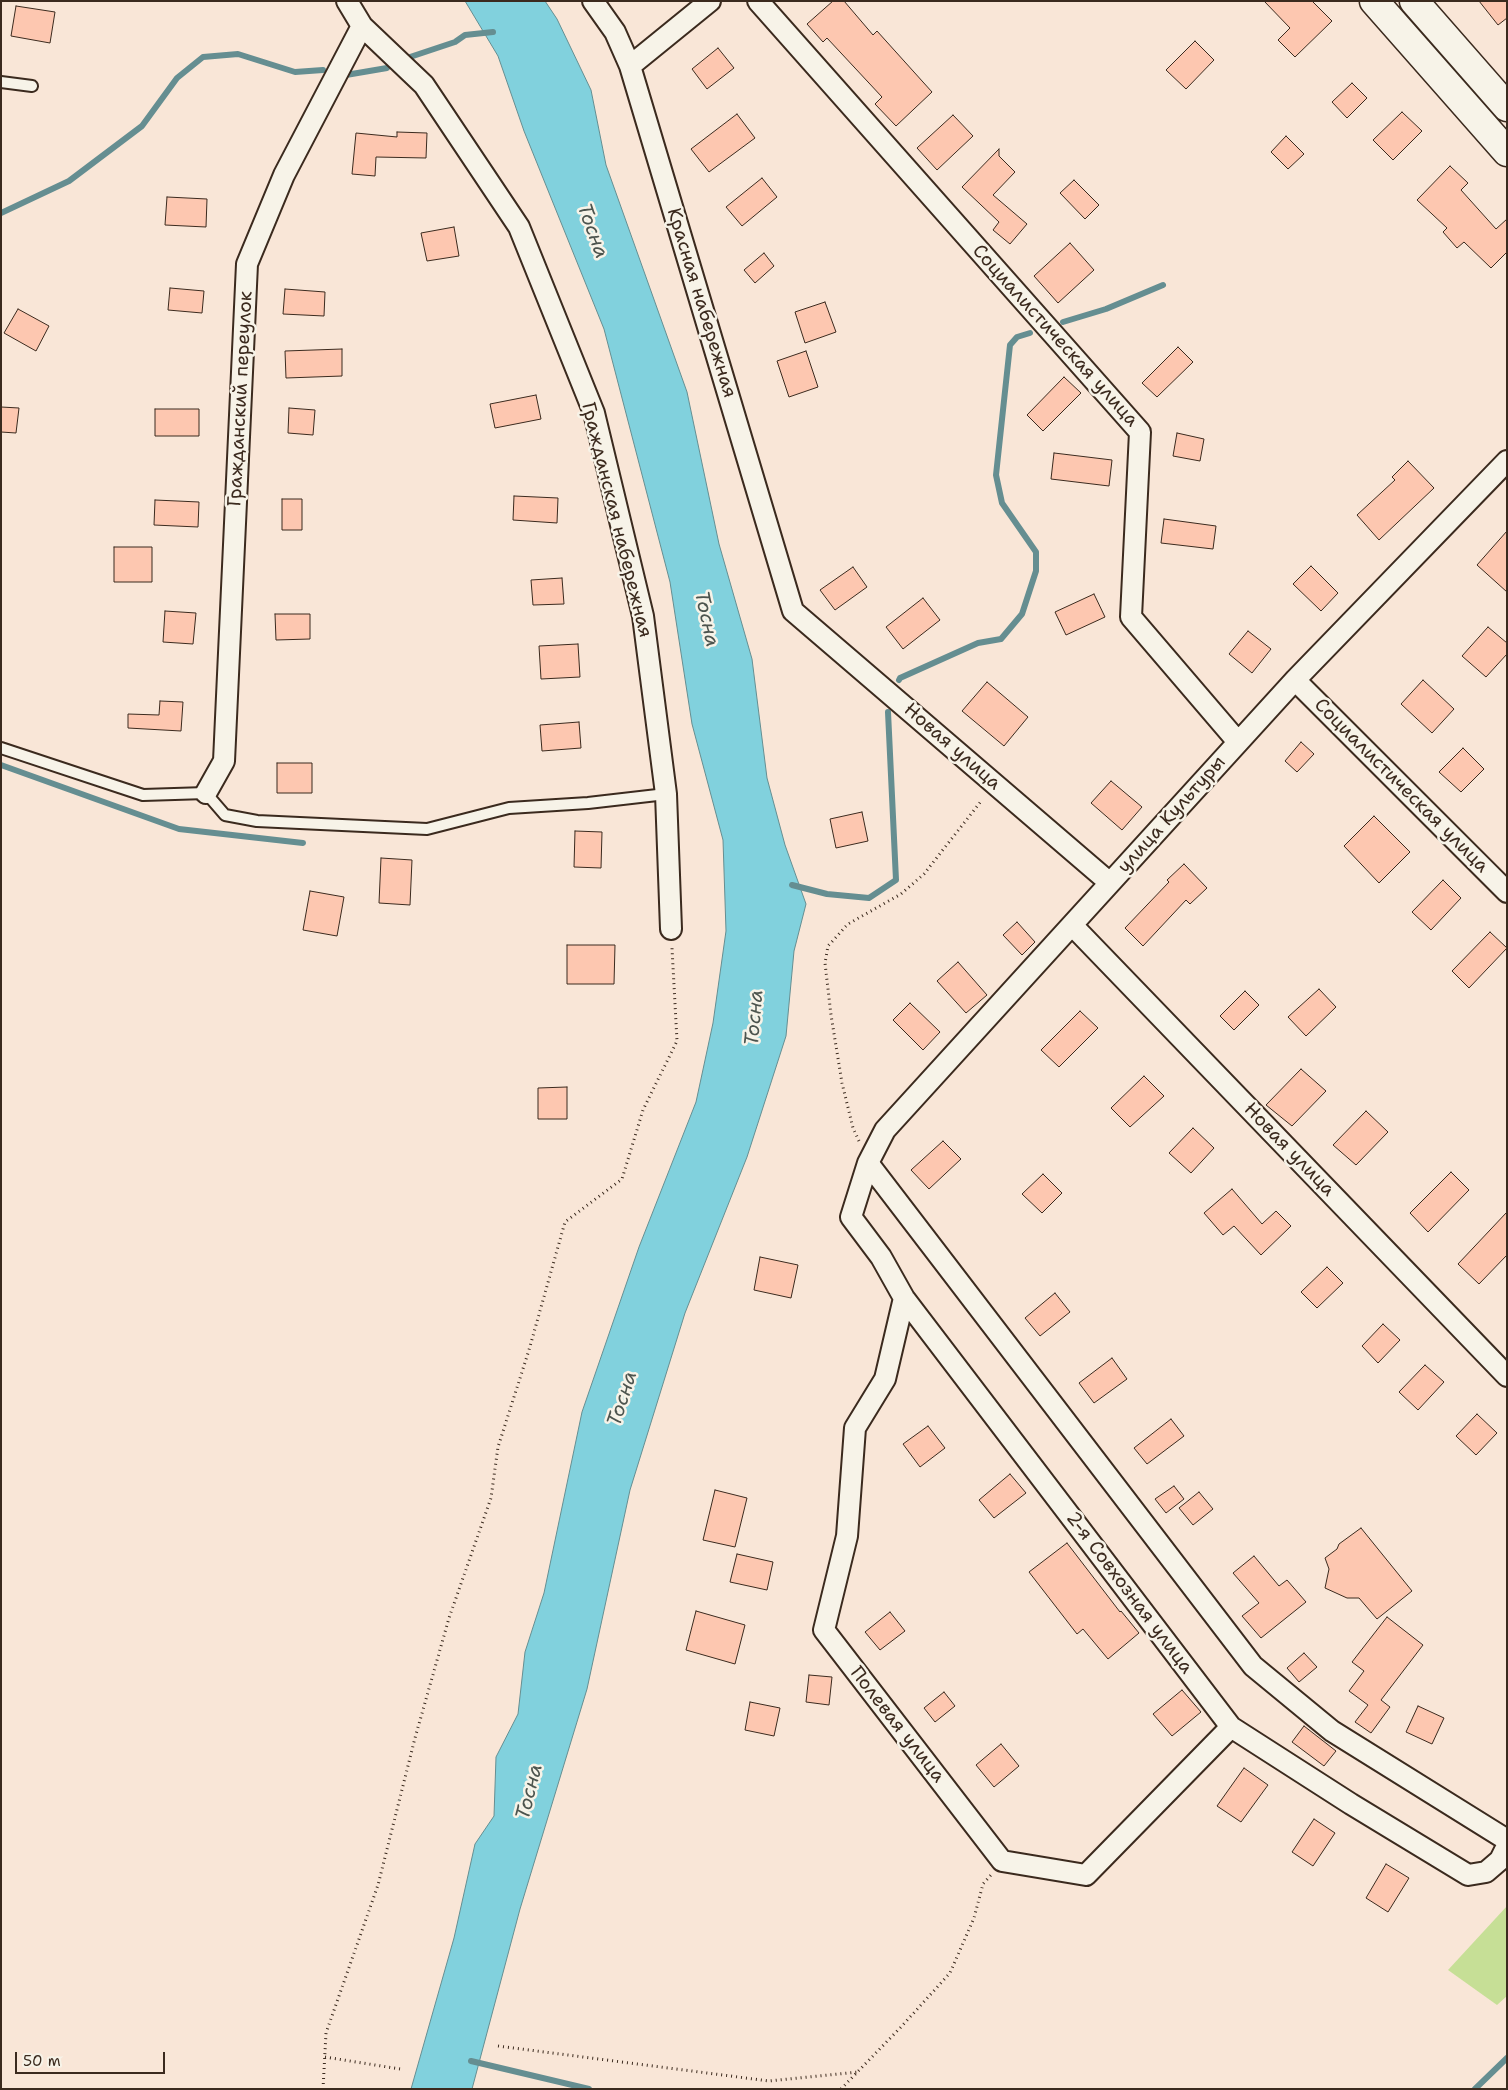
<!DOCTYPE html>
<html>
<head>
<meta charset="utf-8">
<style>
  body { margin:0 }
  #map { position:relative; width:1508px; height:2090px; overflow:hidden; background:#f9e6d7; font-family:"Shantell Sans",sans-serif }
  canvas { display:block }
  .frame { position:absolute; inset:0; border:2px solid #3b2a1e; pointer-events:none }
  .scale { position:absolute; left:15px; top:2052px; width:150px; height:22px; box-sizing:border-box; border:2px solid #3b2a1e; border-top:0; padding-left:6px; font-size:15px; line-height:18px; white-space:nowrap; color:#3b2a1e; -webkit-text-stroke:4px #f7f3e8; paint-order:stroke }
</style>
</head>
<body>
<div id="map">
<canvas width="1508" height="2090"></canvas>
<div class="frame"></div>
<div class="scale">50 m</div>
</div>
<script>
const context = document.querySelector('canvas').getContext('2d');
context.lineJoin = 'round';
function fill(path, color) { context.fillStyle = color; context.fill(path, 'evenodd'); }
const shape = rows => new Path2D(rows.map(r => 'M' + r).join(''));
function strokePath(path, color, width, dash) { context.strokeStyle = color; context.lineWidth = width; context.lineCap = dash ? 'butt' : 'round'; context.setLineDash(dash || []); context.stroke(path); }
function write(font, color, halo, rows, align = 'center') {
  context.font = font + ' "Shantell Sans",sans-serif'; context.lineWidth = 5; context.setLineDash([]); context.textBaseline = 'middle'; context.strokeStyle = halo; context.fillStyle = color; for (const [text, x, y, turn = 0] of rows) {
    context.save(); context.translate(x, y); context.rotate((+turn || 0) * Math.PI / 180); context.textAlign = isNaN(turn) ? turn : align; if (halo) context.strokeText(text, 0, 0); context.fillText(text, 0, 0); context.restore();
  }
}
fill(shape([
  [1507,1906,1507,1996,1497,2005,1448,1970]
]), '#c6df96');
const water = shape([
  [465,1,545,1,557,19,591,90,606,165,687,392,719,544,752,659,767,778,785,845,806,904,794,951,786,1036,747,1157,685,1313,630,1490,587,1689,520,1909,472,2089,411,2089,454,1938,475,1844,494,1816,496,1757,518,1714,525,1652,544,1593,582,1412,639,1247,696,1102,713,1023,726,931,723,840,692,724,670,582,604,329,524,131,498,56,465,1]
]);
fill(water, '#81d1dd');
strokePath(water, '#658e91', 1);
strokePath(shape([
  [407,58,455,42,465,35,493,32],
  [346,75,387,68],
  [1,213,69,181,142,126,177,78,203,57,238,54,295,72,323,70],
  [1063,322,1106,309,1163,285],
  [899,680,900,678,978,643,1001,639,1022,614,1036,571,1036,552,1002,503,996,475,1010,345,1017,337,1030,333],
  [1,765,179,829,303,843],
  [792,885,827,894,869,898,896,880,888,712],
  [471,2061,589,2089],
  [1475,2089,1507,2058]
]), '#658e91', 6);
const building = shape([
  [833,1,844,1,873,35,877,31,932,92,896,126,875,104,882,97,827,38,823,42,807,24,833,1],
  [1264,1,1312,1,1332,21,1295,57,1278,40,1290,28,1264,1],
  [1479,1,1507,1,1507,18,1498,25,1479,1],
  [16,6,55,12,50,43,11,36,16,6],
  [1195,41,1214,60,1186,89,1166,70,1195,41],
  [718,48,734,68,707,89,692,69,718,48],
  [1352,83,1367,98,1347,118,1332,102,1352,83],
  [1402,112,1422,131,1393,160,1373,140,1402,112],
  [737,114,755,138,709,172,691,149,737,114],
  [953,115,973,136,937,170,917,148,953,115],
  [397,132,427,133,426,158,376,157,375,176,352,174,356,133,397,137,397,132],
  [1286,136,1304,154,1288,169,1271,152,1286,136],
  [999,149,999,156,1015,172,993,195,1027,224,1010,244,993,230,999,222,962,187,999,149],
  [1450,166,1468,183,1461,190,1496,229,1507,219,1507,252,1491,268,1464,242,1457,248,1443,232,1447,228,1417,200,1450,166],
  [762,178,777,197,742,226,726,207,762,178],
  [1074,180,1099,205,1085,219,1060,193,1074,180],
  [167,197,207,199,206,227,165,225,167,197],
  [454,227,459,256,427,261,421,233,454,227],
  [1070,243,1094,270,1058,303,1034,276,1070,243],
  [764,253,774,266,755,283,744,270,764,253],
  [170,288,204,291,202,313,168,310,170,288],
  [285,289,325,292,324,316,283,314,285,289],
  [825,302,836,332,805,343,795,312,825,302],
  [18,309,49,326,36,351,4,333,18,309],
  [1178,347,1193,362,1157,397,1142,383,1178,347],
  [342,349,342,376,286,378,285,351,342,349],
  [806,351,818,387,789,397,777,361,806,351],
  [1064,377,1081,393,1043,431,1027,415,1064,377],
  [536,395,541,419,495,428,490,404,536,395],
  [1,407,19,408,16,433,1,432,1,407],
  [289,408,315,410,313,435,288,433,289,408],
  [155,409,199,409,199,436,155,436,155,409],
  [1177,433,1204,439,1200,461,1173,456,1177,433],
  [1054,453,1112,460,1109,486,1051,479,1054,453],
  [1408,461,1434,488,1379,540,1357,515,1395,480,1392,477,1408,461],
  [514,496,558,498,557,523,513,520,514,496],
  [282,499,302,499,302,530,282,530,282,499],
  [155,500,199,502,198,527,154,525,155,500],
  [1164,519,1216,526,1213,549,1161,543,1164,519],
  [1507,531,1507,592,1477,565,1507,531],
  [114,547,152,547,152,582,114,582,114,547],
  [1311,566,1338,593,1321,611,1293,584,1311,566],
  [853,567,867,587,835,610,820,590,853,567],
  [562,578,564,604,533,605,531,580,562,578],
  [1094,594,1105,617,1066,635,1055,612,1094,594],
  [923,598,940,620,903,649,886,627,923,598],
  [165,611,196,613,193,644,163,642,165,611],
  [275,614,310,614,310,639,276,640,275,614],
  [1488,627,1507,643,1507,654,1486,677,1462,656,1488,627],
  [1248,631,1271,649,1252,673,1229,654,1248,631],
  [578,644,580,677,541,679,539,646,578,644],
  [1423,680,1454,709,1432,733,1401,704,1423,680],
  [987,682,1028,717,1004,746,962,711,987,682],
  [160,701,183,702,181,731,128,728,128,714,159,715,160,701],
  [579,722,581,748,542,751,540,725,579,722],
  [1301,742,1314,754,1297,772,1285,761,1301,742],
  [1463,748,1484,769,1461,792,1439,772,1463,748],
  [277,763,312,763,312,793,277,793,277,763],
  [1111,781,1142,807,1122,830,1091,803,1111,781],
  [862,812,868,841,836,848,830,819,862,812],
  [1374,816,1410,852,1379,883,1344,846,1374,816],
  [575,831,602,832,601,868,574,867,575,831],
  [381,858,412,860,410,905,379,903,381,858],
  [1184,864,1207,888,1190,904,1186,900,1143,946,1125,928,1169,882,1167,880,1184,864],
  [1443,880,1461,898,1431,930,1412,912,1443,880],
  [310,891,344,897,337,936,303,930,310,891],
  [1017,922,1035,942,1022,955,1003,935,1017,922],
  [1490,932,1507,948,1469,988,1452,971,1490,932],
  [567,945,615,945,614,984,567,984,567,945],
  [958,962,987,995,966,1013,937,981,958,962],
  [1319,989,1336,1007,1306,1036,1288,1017,1319,989],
  [1245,991,1259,1005,1234,1030,1220,1016,1245,991],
  [910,1003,940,1032,923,1050,893,1020,910,1003],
  [1080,1011,1098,1028,1059,1067,1041,1050,1080,1011],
  [1301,1069,1326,1091,1292,1126,1266,1105,1301,1069],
  [1144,1076,1164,1096,1130,1127,1111,1108,1144,1076],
  [567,1087,567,1119,538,1119,538,1088,567,1087],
  [1366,1111,1388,1132,1356,1165,1333,1145,1366,1111],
  [1193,1128,1214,1148,1191,1173,1169,1153,1193,1128],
  [943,1141,961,1159,929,1189,911,1170,943,1141],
  [1451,1172,1469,1190,1428,1232,1410,1213,1451,1172],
  [1043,1174,1062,1193,1042,1213,1022,1194,1043,1174],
  [1232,1189,1262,1224,1276,1211,1291,1226,1261,1255,1234,1226,1223,1235,1204,1213,1232,1189],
  [1507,1212,1507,1255,1479,1284,1458,1264,1507,1212],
  [760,1257,798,1265,791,1298,754,1290,760,1257],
  [1327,1267,1343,1283,1317,1308,1301,1292,1327,1267],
  [1055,1293,1070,1312,1040,1336,1025,1318,1055,1293],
  [1383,1324,1400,1340,1378,1363,1362,1346,1383,1324],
  [1112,1358,1127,1379,1094,1403,1079,1383,1112,1358],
  [1425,1365,1444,1382,1418,1410,1399,1392,1425,1365],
  [1477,1414,1497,1433,1476,1455,1456,1436,1477,1414],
  [1171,1419,1184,1436,1147,1464,1134,1448,1171,1419],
  [928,1426,945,1448,920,1467,903,1444,928,1426],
  [1010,1474,1026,1493,994,1518,979,1500,1010,1474],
  [1174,1486,1184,1499,1166,1513,1155,1499,1174,1486],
  [715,1490,747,1498,735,1547,703,1540,715,1490],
  [1199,1492,1213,1509,1193,1525,1179,1508,1199,1492],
  [1361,1528,1412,1591,1377,1619,1359,1598,1347,1598,1325,1588,1329,1569,1325,1558,1337,1549,1339,1544,1361,1528],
  [1067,1543,1120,1612,1121,1611,1139,1633,1108,1659,1083,1629,1077,1634,1029,1572,1067,1543],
  [737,1554,773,1562,767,1590,730,1582,737,1554],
  [1254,1556,1279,1586,1287,1580,1306,1602,1261,1638,1242,1616,1259,1603,1233,1573,1254,1556],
  [696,1611,745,1625,735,1664,686,1650,696,1611],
  [890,1612,905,1631,880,1650,865,1632,890,1612],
  [1387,1617,1423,1645,1381,1700,1390,1707,1371,1733,1355,1722,1368,1705,1349,1691,1364,1671,1352,1662,1387,1617],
  [1304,1653,1317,1667,1299,1682,1287,1668,1304,1653],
  [809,1675,832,1677,829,1705,806,1702,809,1675],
  [1182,1690,1201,1712,1172,1736,1153,1714,1182,1690],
  [944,1692,955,1706,935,1722,924,1708,944,1692],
  [750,1702,780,1708,774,1736,745,1730,750,1702],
  [1418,1706,1444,1718,1432,1744,1406,1732,1418,1706],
  [1304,1726,1336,1751,1324,1766,1292,1742,1304,1726],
  [1001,1744,1019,1766,994,1787,976,1765,1001,1744],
  [1244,1768,1268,1785,1241,1822,1217,1806,1244,1768],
  [1314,1819,1335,1833,1313,1866,1292,1852,1314,1819],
  [1386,1864,1409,1878,1388,1912,1366,1898,1386,1864]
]);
fill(building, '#fdc7b0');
strokePath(building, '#3b2a1e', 1);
const lane = shape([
  [1,82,32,86],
  [1,748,143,795,206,793,225,815,257,821,427,829,509,808,588,803,666,794]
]);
const street = shape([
  [347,1,362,26,424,85,519,227,594,413,643,616,666,794,671,929],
  [593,1,615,32,630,66,793,611,1110,883],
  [758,1,1140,432,1131,617,1238,742],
  [630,66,710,1],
  [1507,461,1295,680,885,1130,868,1163,851,1217,881,1257,904,1298,1231,1727,1351,1804,1468,1875,1486,1872,1500,1860,1507,1846],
  [1295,680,1507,892],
  [206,793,224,761,247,264,284,175,362,26],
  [1072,925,1507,1376],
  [868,1163,1253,1666,1332,1731,1507,1840],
  [904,1298,885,1379,855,1428,847,1536,824,1630,1002,1861,1086,1875,1231,1727]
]);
const secondary = shape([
  [1374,1,1507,152],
  [1414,1,1507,107]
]);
strokePath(lane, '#3b2a1e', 14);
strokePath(street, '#3b2a1e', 24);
strokePath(secondary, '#3b2a1e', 31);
strokePath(shape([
  [859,1141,853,1128,842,1083,831,1015,825,963,828,946,848,924,901,894,924,874,982,800],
  [498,2046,769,2081,858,2072],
  [325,2057,400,2069],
  [323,2089,326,2033,378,1885,415,1738,449,1618,491,1498,498,1447,529,1350,565,1222,622,1179,643,1110,677,1041,672,948],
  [841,2089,901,2027,950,1973,974,1918,983,1884,991,1875]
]), '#3b2a1e', 3, [1, 4]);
strokePath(lane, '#f7f3e8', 10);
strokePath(street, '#f7f3e8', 20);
strokePath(secondary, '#f7f3e8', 28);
write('19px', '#3b2a1e', '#f7f3e8', [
  ["Красная набережная",701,303,73],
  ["Социалистическая улица",1055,336,48],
  ["Гражданский переулок",241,399,-87],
  ["Гражданская набережная",616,520,76],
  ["Новая улица",952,747,41],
  ["Социалистическая улица",1401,786,45],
  ["улица Культуры",1172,815,-48],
  ["Новая улица",1289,1150,46],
  ["2-я Совхозная улица",1129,1593,53],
  ["Полевая улица",897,1725,52]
]);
write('italic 20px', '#4c544e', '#f7f3e8', [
  ["Тосна",592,231,70],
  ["Тосна",706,619,78],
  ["Тосна",755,1018,-85],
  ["Тосна",623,1399,-72],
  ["Тосна",530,1792,-76]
]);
</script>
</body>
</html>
